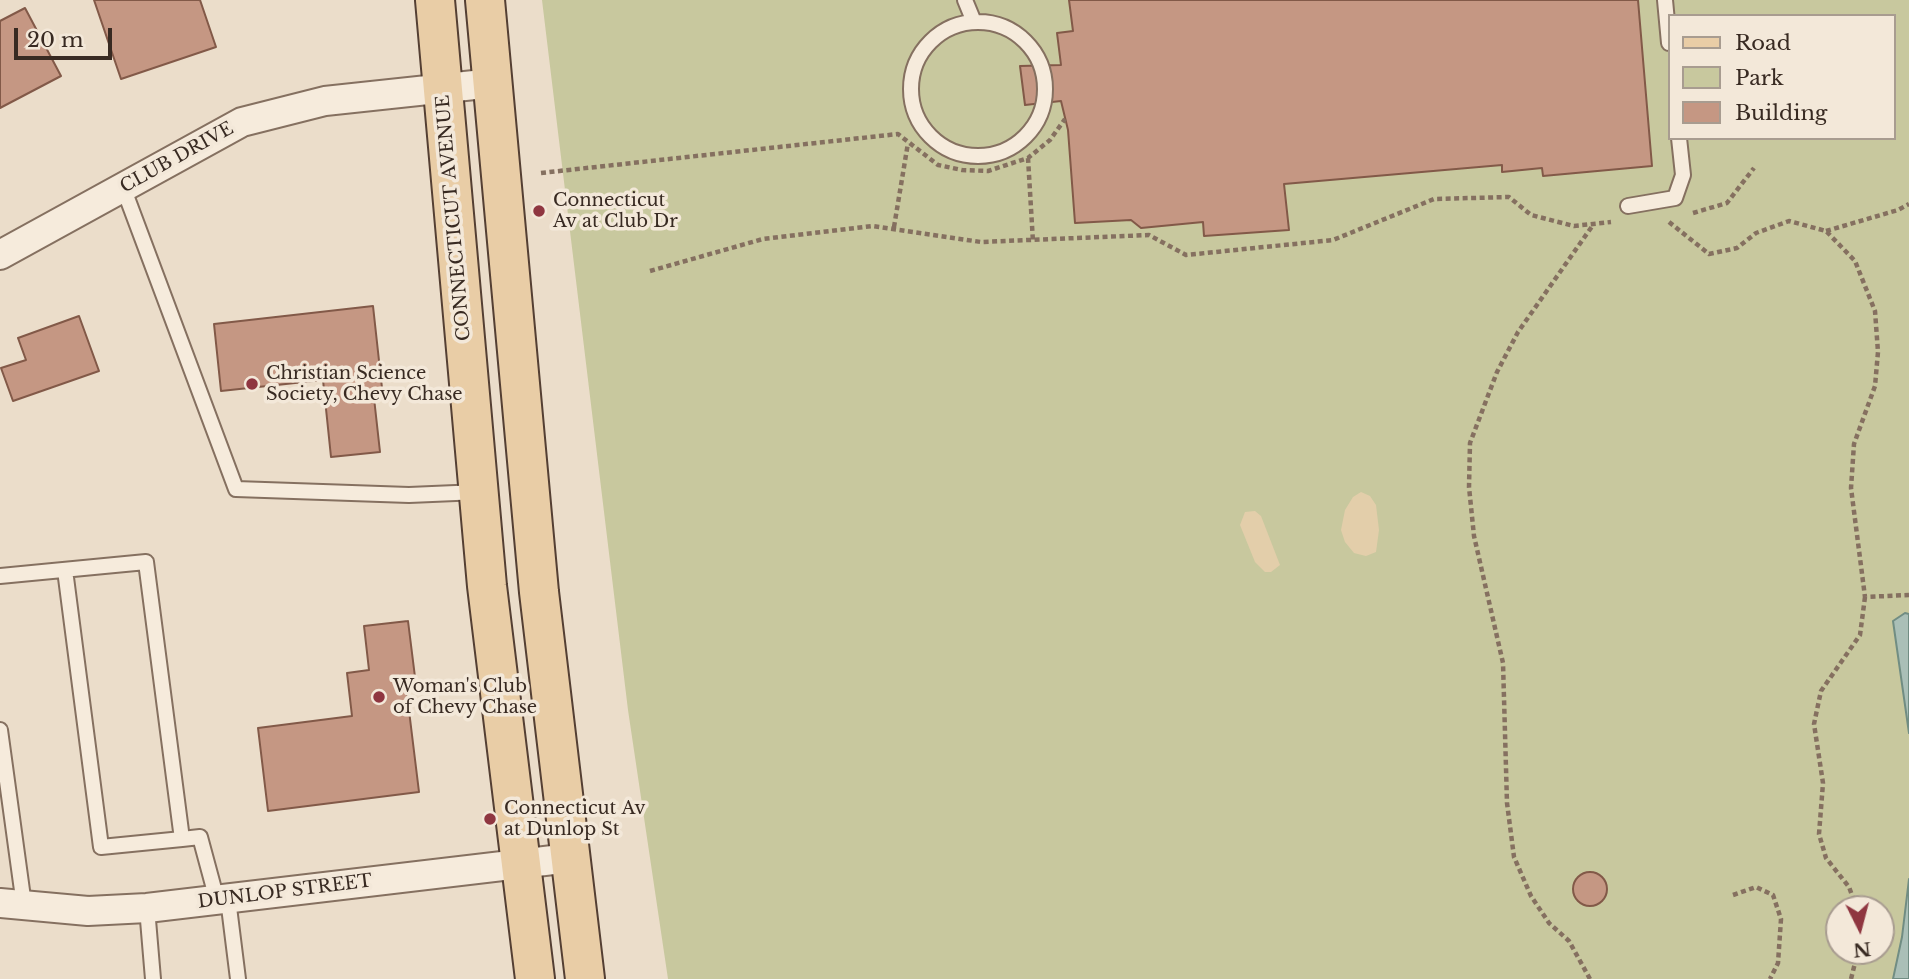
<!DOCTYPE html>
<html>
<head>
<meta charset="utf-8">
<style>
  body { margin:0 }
  #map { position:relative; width:1909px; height:979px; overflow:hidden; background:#ebddca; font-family:"Libre Baskerville",serif }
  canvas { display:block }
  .legend { position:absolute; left:1668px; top:14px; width:228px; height:126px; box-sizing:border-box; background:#f3e8d9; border:2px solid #a89c90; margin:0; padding:9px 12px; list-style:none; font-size:21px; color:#382a22 }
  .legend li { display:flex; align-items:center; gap:14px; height:35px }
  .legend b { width:35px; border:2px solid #a89c90 }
  .north { position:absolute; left:1825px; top:895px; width:70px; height:70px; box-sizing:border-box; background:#f3e8d9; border:2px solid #a89c90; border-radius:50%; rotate:174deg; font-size:19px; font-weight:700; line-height:28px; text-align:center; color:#382a22 }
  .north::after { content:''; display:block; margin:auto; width:24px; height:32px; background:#8f3640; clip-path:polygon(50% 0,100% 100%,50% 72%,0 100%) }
  .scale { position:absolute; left:14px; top:28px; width:98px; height:32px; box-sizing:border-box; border:4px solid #382a22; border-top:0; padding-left:9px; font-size:21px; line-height:24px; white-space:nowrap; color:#382a22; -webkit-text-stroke:5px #f3e8d9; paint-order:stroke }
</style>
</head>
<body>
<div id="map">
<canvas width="1909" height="979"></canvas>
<ul class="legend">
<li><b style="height:9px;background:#e9cda6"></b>Road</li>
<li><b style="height:19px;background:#c8c89e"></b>Park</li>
<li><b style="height:19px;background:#c59783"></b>Building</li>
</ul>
<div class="north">N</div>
<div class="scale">20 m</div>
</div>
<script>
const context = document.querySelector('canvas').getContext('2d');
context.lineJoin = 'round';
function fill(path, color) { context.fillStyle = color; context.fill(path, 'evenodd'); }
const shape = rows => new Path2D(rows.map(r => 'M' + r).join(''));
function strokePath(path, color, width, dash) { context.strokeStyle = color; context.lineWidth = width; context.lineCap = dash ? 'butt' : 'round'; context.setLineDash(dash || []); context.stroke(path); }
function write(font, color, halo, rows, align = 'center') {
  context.font = font + ' "Libre Baskerville",serif'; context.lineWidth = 7; context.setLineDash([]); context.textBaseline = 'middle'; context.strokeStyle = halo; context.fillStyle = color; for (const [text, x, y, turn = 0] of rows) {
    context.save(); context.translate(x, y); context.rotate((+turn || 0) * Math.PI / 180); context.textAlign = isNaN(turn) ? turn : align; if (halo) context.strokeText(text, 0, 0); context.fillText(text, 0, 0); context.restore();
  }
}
fill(shape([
  [542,0,1909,0,1909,979,668,979,628,710],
  [1669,16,1893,16,1893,138,1669,138],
  [1839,909,1881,909,1881,951,1839,951]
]), '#c8c89e');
fill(shape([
  [1361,492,1370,496,1376,505,1379,530,1376,552,1366,556,1354,553,1345,542,1341,530,1345,510,1353,497],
  [1255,511,1261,516,1280,565,1271,572,1265,572,1255,562,1240,525,1245,512]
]), '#e3ceaa');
const water = shape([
  [1905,613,1909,614,1909,733,1893,621,1905,613],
  [1909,879,1909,979,1893,979,1902,937,1909,879]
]);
fill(water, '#aabfb7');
strokePath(water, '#718d83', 2);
const building = shape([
  [94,0,200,0,216,47,121,79,94,0],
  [1069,0,1638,0,1652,166,1543,176,1542,168,1502,172,1502,165,1284,184,1289,230,1204,236,1203,222,1141,228,1131,220,1075,223,1068,130,1061,101,1025,105,1020,66,1061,65,1057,33,1073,31,1069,0],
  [25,8,61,76,0,108,0,21,25,8],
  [373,306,382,388,373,389,380,452,331,457,323,380,221,391,214,324,373,306],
  [79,316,99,371,13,401,1,368,26,360,18,338,79,316],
  [408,621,415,677,405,678,419,792,268,811,258,728,352,716,347,673,369,670,364,626,408,621],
  '1573 889a17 17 0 1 1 34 0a17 17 0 1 1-34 0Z'
]);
fill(building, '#c59783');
strokePath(building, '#825948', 2);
const service = shape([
  [965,0,974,22],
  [1665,0,1669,43],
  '911 89a67 67 0 1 1 134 0a67 67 0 1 1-134 0Z',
  [123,187,236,489,409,495,479,492],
  [1628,206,1675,198,1683,175,1679,138],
  [0,576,146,562,182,839,101,847,65,570],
  [0,730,24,905],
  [182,839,200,837,217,900],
  [228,899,238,979],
  [147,908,153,979]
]);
const minor = shape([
  [0,255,242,122,325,101,493,83],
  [0,903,88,911,147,908,570,858]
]);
const primary = shape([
  [435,0,487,586,535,979],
  [485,0,539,592,585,979]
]);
strokePath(service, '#857060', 18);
strokePath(minor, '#857060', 32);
strokePath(primary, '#543f33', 42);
strokePath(shape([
  [1028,158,1033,242],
  [541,173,898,134,938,165,962,170,988,171,1028,158,1050,140,1065,119],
  [1693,213,1727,203,1754,168],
  [1669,222,1709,254,1737,248,1756,233,1789,221,1826,231,1855,261,1875,311,1878,352,1875,386,1854,444,1851,488,1865,597,1909,595],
  [894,227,908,143],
  [1826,231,1898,210,1909,204],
  [650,271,763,239,872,226,981,242,1149,235,1186,255,1333,240,1434,199,1509,197,1531,215,1574,226,1611,222],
  [1733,895,1756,887,1773,895,1781,919,1778,963,1770,979],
  [1857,909,1849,887,1826,858,1819,834,1823,783,1814,724,1821,691,1860,635,1865,597],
  [1590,979,1569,941,1549,923,1531,896,1514,857,1507,803,1503,663,1474,536,1469,487,1470,443,1497,372,1518,332,1593,225],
  [1851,979,1858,951]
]), '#857060', 4.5, [5, 3.5]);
strokePath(service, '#f6ebdc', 14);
strokePath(minor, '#f6ebdc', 28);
strokePath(primary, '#e9cda6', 38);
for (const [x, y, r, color] of [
  [539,211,7,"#8f3640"],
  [252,384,7,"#8f3640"],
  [379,697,7,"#8f3640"],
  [490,819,7,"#8f3640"]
]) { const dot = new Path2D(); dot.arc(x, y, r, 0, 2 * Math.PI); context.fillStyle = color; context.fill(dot); strokePath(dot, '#f3e8d9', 2.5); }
write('18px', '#382a22', '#f3e8d9', [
  ["CLUB DRIVE",177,158,-29],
  ["CONNECTICUT AVENUE",454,218,-95],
  ["DUNLOP STREET",285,892,-7]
]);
write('18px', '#382a22', '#f3e8d9', [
  ["Connecticut",553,201],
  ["Av at Club Dr",553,222],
  ["Christian Science",266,374],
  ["Society, Chevy Chase",266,395],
  ["Woman's Club",393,687],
  ["of Chevy Chase",393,708],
  ["Connecticut Av",504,809],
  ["at Dunlop St",504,830]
], 'left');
</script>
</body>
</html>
